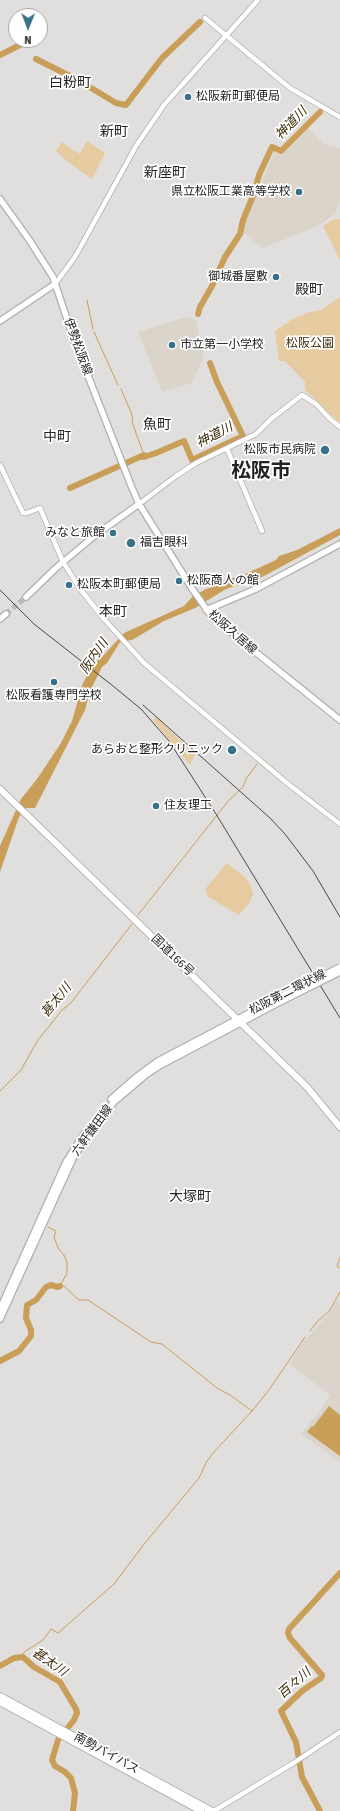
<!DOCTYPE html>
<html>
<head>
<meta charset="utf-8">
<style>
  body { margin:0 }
  #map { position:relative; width:340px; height:1811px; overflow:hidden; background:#e1dfdd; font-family:"Source Sans 3",sans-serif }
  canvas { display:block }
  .north { position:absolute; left:8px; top:8px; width:40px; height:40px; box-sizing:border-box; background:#fff; border:1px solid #a8a7a7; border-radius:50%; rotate:181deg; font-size:11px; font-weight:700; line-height:16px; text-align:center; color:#252423 }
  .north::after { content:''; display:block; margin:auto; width:14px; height:18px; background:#37718a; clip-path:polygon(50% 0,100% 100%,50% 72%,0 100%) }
</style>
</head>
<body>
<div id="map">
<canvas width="340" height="1811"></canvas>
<div class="north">N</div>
</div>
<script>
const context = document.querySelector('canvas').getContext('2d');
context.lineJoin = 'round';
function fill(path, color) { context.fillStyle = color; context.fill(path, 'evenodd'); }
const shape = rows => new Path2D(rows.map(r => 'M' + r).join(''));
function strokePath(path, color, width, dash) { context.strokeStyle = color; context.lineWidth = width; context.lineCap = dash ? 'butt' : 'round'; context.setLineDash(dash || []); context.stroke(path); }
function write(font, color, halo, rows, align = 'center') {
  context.font = font + ' "Source Sans 3","Noto Sans JP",sans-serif'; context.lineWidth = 3.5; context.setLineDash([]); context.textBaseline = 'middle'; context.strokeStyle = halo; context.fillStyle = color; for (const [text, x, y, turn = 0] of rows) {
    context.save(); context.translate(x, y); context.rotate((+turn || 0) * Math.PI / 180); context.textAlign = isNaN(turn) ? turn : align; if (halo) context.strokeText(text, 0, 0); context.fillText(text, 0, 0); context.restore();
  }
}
fill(shape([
  [308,128,324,144,340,148,340,203,335,214,318,226,263,248,242,232,245,223,273,155,275,152,281,155],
  [185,317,193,318,196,321,204,357,192,383,162,392,138,332],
  [337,1301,340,1303,340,1462,301,1434,322,1408,330,1395,289,1364,300,1346,330,1312]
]), '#dad4cb');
fill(shape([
  [87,141,105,153,92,179,68,162,56,151,62,142,75,152,69,161,76,151,80,154],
  [334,219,340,219,340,260,323,226],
  [340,297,340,423,305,390,305,382,285,361,279,361,275,331,291,320,309,312,321,310],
  [156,717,195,755,190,765,153,720],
  [227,863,247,879,251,887,253,894,250,902,239,915,208,897,206,892,206,888]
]), '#e6cba1');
fill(shape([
  [340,528,340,535,262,577,226,589,195,608,164,621,132,640,120,642,107,663,102,667,90,691,85,710,35,808,26,808,19,817,0,872,0,846,21,799,37,779,61,743,72,721,83,683,89,672,96,662,102,657,124,633,184,606,192,597,206,589,216,586,223,581,243,575,276,560,279,556,297,550],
  [329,1406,340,1415,340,1456,307,1432,312,1426,313,1427]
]), '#c89e58');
strokePath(shape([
  [87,300,93,329],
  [94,332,118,385],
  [121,389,131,412,133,420,132,422,144,455],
  [138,915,229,800,243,787,246,779,257,764],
  [0,1091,21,1070,38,1040,62,1010,70,1004,132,924],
  [48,1227,56,1231,54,1237,58,1248,64,1255,67,1262,67,1273,60,1286,64,1286,79,1300,88,1300,151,1342,162,1344,217,1388,230,1395,252,1411],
  [340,1257,337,1266,340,1268],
  [310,1331,317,1322,330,1310,340,1292],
  [23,1657,24,1652,43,1640,51,1629,58,1633,114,1584,145,1543,199,1478,207,1461,214,1452,252,1411,269,1390,305,1337]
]), '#c89e58', 1);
strokePath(shape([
  [0,55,20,45],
  [36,59,78,80,116,103,126,105,162,58,200,22],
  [198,314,200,307,212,286,225,257,240,234,243,220,253,196,259,175,272,147,281,151,320,112],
  [70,488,144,455,144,457,156,453,184,441,192,460,243,436,217,382,210,363],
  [0,1361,19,1351,31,1336,31,1330,26,1318,27,1305,36,1300,46,1287,51,1285,58,1287,60,1286],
  [0,1666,14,1658,23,1657,34,1667,60,1682,76,1709,77,1713,74,1720,58,1740,52,1760,55,1766,65,1772,71,1778,75,1793,73,1811],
  [320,1811,302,1777,296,1742,281,1711,302,1691,321,1678,322,1675,290,1638,288,1633,289,1629,340,1573]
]), '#c89e58', 6);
strokePath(shape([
  [6,614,26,597]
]), '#bbbab8', 5.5, [5.5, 3]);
const minor = shape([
  [205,18,290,88,340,117],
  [55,284,75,257,136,146,164,105,258,0],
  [227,449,262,531],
  [0,465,23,513,27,513,40,508,63,562,81,590,104,619,144,663,287,783,340,824],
  [139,504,176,476,196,463,256,434,271,419,302,395,316,404,330,419,340,427],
  [214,1811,295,1762,340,1732]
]);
const major = shape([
  [0,199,30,241,53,277,74,340,132,488,139,504,193,590,212,617,340,720],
  [0,321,55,284],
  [26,597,56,568,93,537,139,504],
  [206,610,256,589,340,544],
  [0,619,6,614],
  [111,1099,135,1078,158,1061,274,1000],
  [0,1309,66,1162,84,1134],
  [0,1319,74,1156,101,1117,114,1102,147,1074,161,1065,276,1004]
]);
const highway = shape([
  [0,789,307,1087,340,1127],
  [0,1696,212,1811],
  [0,1702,201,1811]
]);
strokePath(minor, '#b0afac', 6);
strokePath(major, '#b0afac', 8);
strokePath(highway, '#b0afac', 8);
strokePath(minor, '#fff', 4.5);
strokePath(major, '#fff', 5.5);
strokePath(highway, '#fff', 6);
strokePath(shape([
  [0,590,34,624,113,686,141,709,169,741,216,814,340,1018],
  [143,705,270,818,285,834,313,871,340,917]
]), '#4a4948', 1);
const majorBridge = shape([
  [274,1000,340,967],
  [276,1004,340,972]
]);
strokePath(majorBridge, '#b0afac', 8, []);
strokePath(majorBridge, '#fff', 5.5);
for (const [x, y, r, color] of [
  [188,97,4,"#37718a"],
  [299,192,4,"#37718a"],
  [276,277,4,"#37718a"],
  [172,345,4,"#37718a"],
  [325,450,5,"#37718a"],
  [113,533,4,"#37718a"],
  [131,543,5,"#37718a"],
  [179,581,4,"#37718a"],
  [69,585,4,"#37718a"],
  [54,682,4,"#37718a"],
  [232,750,5,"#37718a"],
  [156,806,4,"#37718a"]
]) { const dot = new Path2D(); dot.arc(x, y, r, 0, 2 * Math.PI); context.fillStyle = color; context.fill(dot); strokePath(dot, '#fff', 1.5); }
write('12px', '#252423', '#fff', [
  ["松阪新町郵便局",196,97],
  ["県立松阪工業高等学校",291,192,"right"],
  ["御城番屋敷",268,277,"right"],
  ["市立第一小学校",180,345],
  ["松阪市民病院",316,450,"right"],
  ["みなと旅館",105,533,"right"],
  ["福吉眼科",140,543],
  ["松阪商人の館",187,581],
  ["松阪本町郵便局",77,585],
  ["松阪看護専門学校",54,696,"center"],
  ["あらおと整形クリニック",223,750,"right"],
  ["住友理工",164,806]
], 'left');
write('12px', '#3e2c0d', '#fff', [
  ["松阪公園",310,344]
]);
write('12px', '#252423', '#fff', [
  ["伊勢松阪線",77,347,70],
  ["松阪久居線",232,633,41],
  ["国道166号",172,956,44],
  ["松阪第二環状線",288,993,-27],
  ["六軒鎌田線",93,1131,-54],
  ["南勢バイパス",106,1754,29]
]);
write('italic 13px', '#3d2b0b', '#fff', [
  ["神道川",292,124,-46],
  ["神道川",215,436,-27],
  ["阪内川",95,657,-55],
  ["甚太川",57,1001,-50],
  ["甚太川",49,1663,35],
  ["百々川",295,1684,-41]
]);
write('14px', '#252423', '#fff', [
  ["白粉町",70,84],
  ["新町",114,133],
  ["新座町",165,174],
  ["殿町",309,291],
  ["魚町",157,426],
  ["中町",57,438],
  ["本町",113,613],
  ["大塚町",190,1198]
]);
write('bold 20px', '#252423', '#fff', [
  ["松阪市",261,473]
]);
</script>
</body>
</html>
